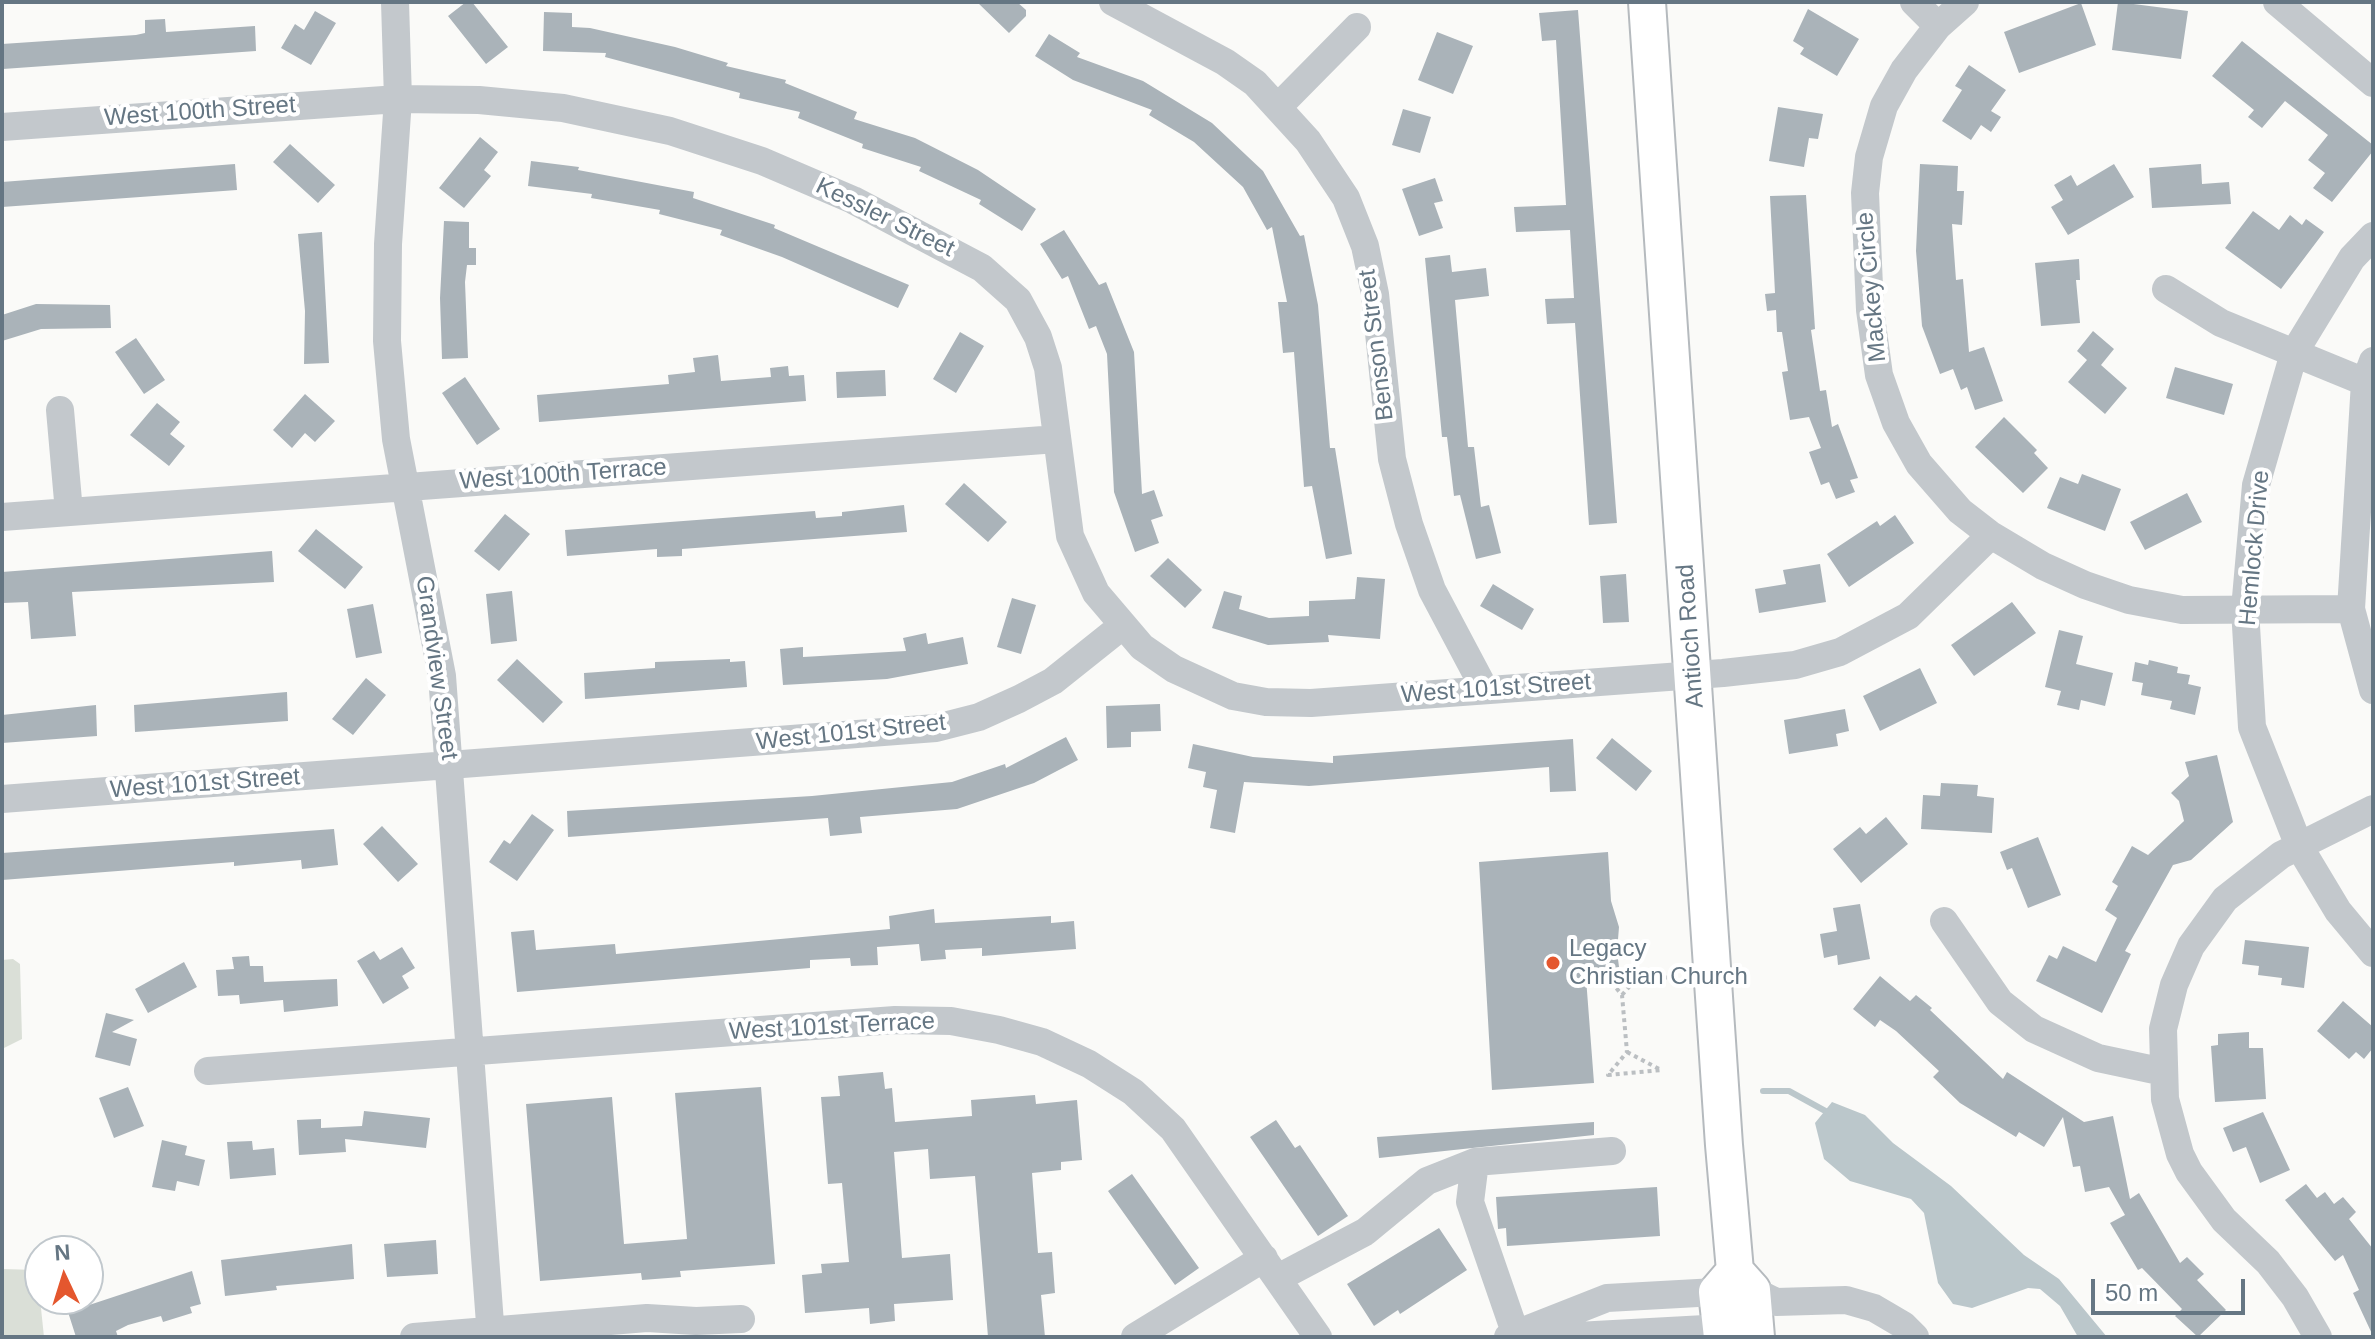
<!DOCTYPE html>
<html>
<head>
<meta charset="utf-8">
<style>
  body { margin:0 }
  #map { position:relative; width:2375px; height:1339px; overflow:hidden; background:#fafaf8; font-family:Arial,sans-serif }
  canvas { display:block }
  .frame { position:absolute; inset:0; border:4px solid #657683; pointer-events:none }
  .north { position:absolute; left:24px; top:1235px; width:80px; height:80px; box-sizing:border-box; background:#fff; border:2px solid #c1c8cd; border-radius:50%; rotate:356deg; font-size:22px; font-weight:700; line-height:32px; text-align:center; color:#657683 }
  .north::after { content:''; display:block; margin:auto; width:28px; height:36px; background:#e4572e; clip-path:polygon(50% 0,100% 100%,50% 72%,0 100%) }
  .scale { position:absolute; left:2091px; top:1279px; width:154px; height:36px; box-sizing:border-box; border:4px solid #657683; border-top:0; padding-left:10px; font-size:24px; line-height:28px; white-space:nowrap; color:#657683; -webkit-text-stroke:6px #fff; paint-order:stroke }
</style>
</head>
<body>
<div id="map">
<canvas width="2375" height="1339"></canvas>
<div class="frame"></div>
<div class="north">N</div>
<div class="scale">50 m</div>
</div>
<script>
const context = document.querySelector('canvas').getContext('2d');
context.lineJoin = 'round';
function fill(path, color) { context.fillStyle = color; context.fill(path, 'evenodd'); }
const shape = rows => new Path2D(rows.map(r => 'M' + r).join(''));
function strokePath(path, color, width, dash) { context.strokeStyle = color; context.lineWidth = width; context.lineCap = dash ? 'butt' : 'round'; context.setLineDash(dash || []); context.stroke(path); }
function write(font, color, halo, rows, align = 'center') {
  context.font = font + ' Arial,sans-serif'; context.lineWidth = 8; context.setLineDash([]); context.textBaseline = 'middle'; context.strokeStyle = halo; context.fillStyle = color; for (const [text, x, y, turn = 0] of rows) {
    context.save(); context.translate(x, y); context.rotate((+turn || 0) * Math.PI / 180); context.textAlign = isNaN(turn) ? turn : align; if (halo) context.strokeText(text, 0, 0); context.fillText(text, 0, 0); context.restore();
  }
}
fill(shape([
  [13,959,20,964,22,1039,2,1049,2,960],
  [2,1269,37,1270,44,1337,2,1337]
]), '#dadfd7');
fill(shape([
  [1832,1102,1865,1115,1893,1143,1951,1186,2024,1255,2059,1279,2107,1337,2078,1337,2060,1306,2040,1289,2028,1288,1972,1308,1953,1304,1938,1283,1924,1213,1911,1199,1850,1181,1824,1159,1815,1123]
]), '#bbc7cb');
strokePath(shape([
  [1763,1091,1789,1091,1829,1113]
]), '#bbc7cb', 6);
fill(shape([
  [466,2,472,2,508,47,486,64,448,16],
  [977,2,1017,2,1026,10,1026,16,1009,33],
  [2118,2,2188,11,2181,59,2112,50],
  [2081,3,2096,45,2019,73,2004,32],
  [1808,9,1859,39,1837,76,1800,54,1804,48,1793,41],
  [1578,10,1617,523,1589,525,1575,323,1547,324,1545,299,1574,298,1570,230,1516,232,1514,207,1566,205,1556,40,1542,41,1539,13],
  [315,11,336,23,311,65,281,48,295,24,304,30],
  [544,12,572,13,572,27,590,28,675,47,728,63,726,66,786,80,785,83,857,112,854,119,915,138,978,170,1036,209,1022,231,979,204,981,200,919,171,921,167,862,148,863,144,798,118,800,112,739,98,740,93,605,57,606,53,543,51],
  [165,19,166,32,255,26,256,51,3,69,2,44,136,35,145,33,145,20],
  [1437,32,1473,46,1453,94,1418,80],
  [1049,34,1080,53,1077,57,1143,81,1212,123,1263,171,1300,236,1304,235,1318,305,1330,448,1335,448,1352,554,1326,559,1312,486,1304,487,1294,352,1283,353,1278,302,1287,302,1272,227,1267,230,1243,187,1194,142,1149,115,1152,110,1073,80,1035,56],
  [2242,41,2373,145,2373,151,2332,202,2313,188,2325,173,2308,160,2328,135,2285,101,2262,128,2248,117,2254,110,2212,76],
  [1969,65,2006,90,1991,111,2001,117,1991,132,1981,125,1971,140,1942,121,1962,90,1955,86],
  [1778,107,1823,114,1818,139,1809,138,1804,167,1769,161],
  [1403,109,1431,117,1420,153,1392,145],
  [480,137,498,152,484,170,491,176,464,208,439,188],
  [290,144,335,185,318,203,273,162],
  [531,161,579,167,578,170,694,192,693,198,775,225,774,228,909,285,898,308,782,257,720,235,722,230,659,214,660,210,591,198,592,194,528,186],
  [235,164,237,190,2,207,2,182],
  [1920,164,1958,166,1957,191,1964,191,1962,225,1952,224,1956,280,1963,279,1969,352,1984,347,2003,401,1975,410,1967,387,1961,390,1953,369,1940,374,1922,326,1916,251],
  [2114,164,2134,197,2068,235,2051,207,2063,200,2054,185,2071,175,2077,186],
  [2201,164,2202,184,2229,182,2231,204,2152,208,2149,168],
  [1435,178,1443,201,1434,203,1443,228,1419,236,1402,189],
  [1806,195,1815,329,1811,330,1820,391,1826,390,1832,427,1838,424,1858,478,1850,480,1855,492,1836,499,1829,482,1821,485,1809,452,1821,448,1809,417,1790,420,1782,372,1788,371,1782,332,1777,332,1776,310,1767,311,1765,294,1775,293,1770,196],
  [2253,211,2279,230,2290,215,2302,225,2306,219,2324,232,2281,289,2225,248],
  [444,221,469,222,469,248,476,248,476,265,467,265,465,282,468,358,442,359,440,298],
  [1064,230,1099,285,1106,282,1134,352,1142,494,1154,490,1163,516,1151,520,1159,543,1135,552,1114,492,1107,354,1096,326,1089,329,1068,276,1062,279,1040,244],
  [322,232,329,363,304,364,305,311,298,234],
  [1450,255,1452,272,1486,268,1489,296,1455,300,1468,447,1474,447,1481,507,1489,505,1501,553,1476,559,1460,495,1454,496,1447,437,1442,437,1425,258],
  [2079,259,2080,280,2076,280,2080,323,2041,326,2035,263],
  [36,304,110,305,111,328,41,329,2,341,2,315],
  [2093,331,2114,349,2101,365,2127,388,2105,414,2068,382,2087,360,2077,351],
  [960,332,984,346,956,393,933,379],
  [136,338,165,380,144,394,115,352],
  [718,355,721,381,771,377,770,368,788,366,789,376,804,375,806,401,539,422,537,395,669,384,668,375,695,372,693,358],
  [2175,367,2233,384,2224,415,2166,398],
  [885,370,886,396,837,398,836,372],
  [465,377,500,429,477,445,442,393],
  [305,394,335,421,315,442,305,433,292,448,273,430],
  [157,403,180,422,170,434,185,446,169,466,130,435],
  [2004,417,2037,450,2034,453,2048,468,2023,493,1975,447],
  [2082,474,2121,489,2105,531,2047,508,2060,477,2078,484],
  [964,483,1007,522,988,542,945,504],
  [2187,493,2202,522,2145,550,2130,522],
  [904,505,907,532,682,549,682,556,657,557,657,549,567,556,565,530,815,511,816,518,842,516,842,512],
  [505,514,530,534,499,571,474,551],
  [1895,515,1914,543,1849,587,1827,554,1877,521,1880,526],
  [316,529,363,567,345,589,298,551],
  [272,551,274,582,72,592,76,636,31,639,28,602,2,603,2,572],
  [1168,558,1202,590,1185,608,1150,576],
  [1820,564,1826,602,1759,613,1755,589,1786,584,1783,570],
  [1626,574,1629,622,1603,623,1600,576],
  [1357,577,1385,579,1380,639,1328,635,1329,642,1268,645,1212,628,1224,591,1242,596,1239,609,1269,618,1309,616,1309,601,1355,599],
  [1493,584,1534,609,1522,630,1480,606],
  [512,591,517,641,491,644,486,594],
  [1012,598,1036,605,1021,654,997,647],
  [2012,602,2036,633,1974,676,1951,645],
  [373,604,382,653,356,658,347,609],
  [2059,630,2083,636,2076,664,2113,673,2105,706,2081,700,2079,710,2057,705,2061,691,2045,687],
  [926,633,928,644,963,637,968,664,887,679,783,685,780,649,803,647,803,657,906,651,903,638],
  [517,659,563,702,543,723,497,680],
  [730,659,730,662,745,661,747,687,585,699,584,673,655,668,655,662],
  [2149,660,2178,667,2177,673,2190,675,2188,684,2201,687,2195,715,2170,709,2172,701,2141,695,2143,683,2132,681,2135,662,2148,665],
  [1920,668,1937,703,1880,731,1863,696],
  [366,678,386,695,353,735,332,719],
  [287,692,288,721,135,732,134,705],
  [1160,704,1161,731,1131,732,1131,747,1107,748,1106,706],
  [96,705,97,736,2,743,2,715],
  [1845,709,1849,731,1836,734,1838,746,1789,754,1784,720],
  [1066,737,1078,760,1034,783,957,809,860,817,862,833,830,836,828,818,568,837,567,811,812,796,952,782,1005,764,1006,768],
  [1612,738,1652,771,1636,791,1596,758],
  [1573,739,1576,791,1550,792,1549,767,1309,786,1244,782,1235,833,1210,828,1217,790,1203,787,1206,772,1188,768,1193,744,1253,757,1333,763,1333,756],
  [2217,755,2233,822,2191,860,2173,865,2125,951,2131,954,2102,1013,2036,981,2049,955,2057,959,2063,946,2096,962,2117,918,2105,910,2118,886,2112,882,2132,846,2148,855,2184,821,2179,801,2171,793,2189,776,2185,762],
  [1941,783,1978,785,1977,796,1994,798,1992,833,1921,829,1923,795,1940,796],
  [532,814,554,830,517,881,489,862,504,840,510,844],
  [1886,817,1908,844,1861,883,1833,849,1860,827,1866,834],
  [382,826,418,864,398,882,363,844],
  [334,829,338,865,302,869,301,860,234,866,234,862,2,880,2,853],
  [2038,837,2061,895,2028,908,2012,868,2007,870,2000,852],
  [1608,852,1611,901,1619,927,1617,952,1620,974,1586,978,1594,1083,1492,1090,1479,862],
  [1860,904,1870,959,1838,965,1837,955,1824,958,1820,934,1837,931,1833,908],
  [934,909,935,923,1051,916,1051,923,1074,921,1076,949,982,956,982,948,945,950,946,959,921,961,919,944,877,947,878,965,851,966,850,958,810,960,810,968,517,992,511,932,534,930,536,950,615,944,616,954,890,929,889,916],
  [2245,940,2309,947,2304,988,2281,985,2282,978,2258,975,2259,966,2242,964],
  [402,947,415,968,402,976,409,988,383,1004,357,961,374,951,380,960],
  [249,956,250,966,263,966,264,982,337,979,338,1006,284,1012,283,1000,240,1004,239,995,218,996,216,970,234,969,232,957],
  [184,962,197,987,148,1013,135,989],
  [1880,976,1910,1001,1916,995,1932,1008,1930,1010,2003,1079,2007,1072,2084,1122,2113,1116,2130,1199,2139,1193,2180,1263,2187,1257,2204,1274,2197,1280,2226,1310,2198,1337,2175,1316,2182,1309,2142,1268,2138,1270,2110,1223,2125,1215,2109,1187,2085,1192,2080,1166,2073,1167,2063,1117,2044,1147,2019,1132,2016,1137,1960,1103,1933,1077,1939,1071,1896,1031,1880,1020,1875,1027,1853,1009],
  [2343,1001,2373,1027,2373,1048,2364,1059,2356,1052,2349,1059,2317,1031],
  [106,1013,134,1020,112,1032,137,1039,130,1066,95,1057],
  [2249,1032,2249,1048,2263,1048,2266,1099,2215,1102,2211,1046,2218,1045,2218,1034],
  [883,1072,885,1089,892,1088,895,1122,972,1116,971,1100,1035,1095,1036,1104,1077,1100,1082,1160,1061,1162,1061,1170,1032,1173,1038,1253,1052,1252,1055,1293,1041,1295,1045,1337,988,1337,975,1176,930,1179,928,1149,894,1152,902,1258,950,1254,953,1300,894,1304,895,1321,870,1324,869,1308,805,1313,802,1275,822,1273,821,1264,849,1262,842,1183,828,1184,821,1097,840,1096,838,1076],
  [128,1087,144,1126,114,1138,99,1098],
  [761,1087,775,1264,680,1271,681,1277,642,1280,641,1273,540,1281,526,1104,612,1097,624,1244,687,1239,675,1093],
  [364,1111,430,1118,426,1148,345,1139,346,1152,299,1155,297,1120,321,1119,321,1128,362,1126],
  [2263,1112,2290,1170,2260,1183,2246,1147,2233,1152,2223,1128],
  [1276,1120,1295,1148,1300,1145,1348,1216,1318,1236,1250,1137],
  [1594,1122,1594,1135,1379,1158,1377,1137],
  [162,1140,187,1146,185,1155,205,1160,199,1186,177,1181,175,1191,152,1187],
  [252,1141,253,1150,274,1148,276,1175,230,1179,227,1142],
  [1132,1174,1199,1268,1175,1285,1108,1191],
  [2306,1184,2317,1198,2325,1192,2334,1204,2343,1197,2356,1212,2349,1219,2373,1249,2373,1336,2353,1293,2359,1290,2343,1255,2335,1261,2285,1200],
  [1657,1187,1660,1236,1507,1246,1506,1228,1498,1229,1496,1197],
  [1439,1228,1467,1270,1400,1314,1398,1310,1374,1326,1347,1284],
  [436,1240,438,1274,387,1277,384,1244],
  [352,1244,354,1279,276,1286,277,1290,225,1296,221,1260],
  [192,1271,201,1304,190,1307,192,1313,163,1322,161,1316,128,1325,116,1331,118,1337,76,1337,68,1312]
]), '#aab3b9');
const major = shape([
  [1647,2,1724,1145,1735,1271,1752,1290,1756,1337],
  [1722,1337,1717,1292,1735,1271]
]);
strokePath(major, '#b5babe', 40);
strokePath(shape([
  [1587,985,1612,983,1622,995,1627,1052],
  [1622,995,1636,979,1675,977],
  [1627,1052,1661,1070,1608,1075,1627,1052]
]), '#bbbfc2', 4, [4, 4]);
strokePath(shape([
  [395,2,398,99,388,244,387,341,396,439,442,676,491,1337],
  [1113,2,1225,62,1255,83,1308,141,1346,198,1365,246,1375,294,1392,459,1409,524,1432,590,1485,690],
  [1914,2,1938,26],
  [1965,2,1938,26,1904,70,1884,106,1869,157,1865,193,1870,310,1879,375,1896,423,1919,464,1960,511,1991,535,2043,566,2085,585,2129,600,2182,610,2351,609],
  [2277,2,2373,83],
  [1279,106,1357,27],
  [2,127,398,99,479,100,563,108,670,131,762,161,853,200,982,268,1018,300,1038,337,1048,368,1070,536,1096,593,1142,647,1174,669,1233,696,1266,702,1311,703,1723,673,1795,665,1840,652,1908,616,1991,535],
  [2373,236,2352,258,2294,353,2256,485,2245,609,2252,727,2299,846,2338,911,2373,953],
  [2166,289,2221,323,2365,382],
  [2373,361,2365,382,2351,609,2373,690],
  [60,410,69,512],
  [2,517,1057,439],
  [2,799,936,728,979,717,1019,699,1053,681,1122,626],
  [1944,921,2000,1002,2034,1029,2098,1058,2164,1072],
  [208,1071,895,1020,951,1021,999,1030,1042,1042,1089,1064,1133,1092,1173,1129,1318,1337],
  [1475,1162,1470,1202,1516,1335],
  [1278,1278,1365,1232,1427,1181,1475,1162,1612,1151],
  [1538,1328,1577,1336,1742,1327],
  [414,1337,647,1318,696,1321,741,1319],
  [1135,1337,1264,1258],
  [1508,1337,1607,1298,1752,1290,1776,1302,1846,1300,1874,1308,1903,1325,1915,1337],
  [2318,1337,2295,1297,2268,1262,2224,1220,2189,1172,2180,1154,2165,1099,2163,1029,2174,985,2191,946,2225,899,2281,855,2373,809]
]), '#c3c8cc', 28);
strokePath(major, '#fff', 36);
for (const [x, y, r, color] of [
  [1553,963,8,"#e4572e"]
]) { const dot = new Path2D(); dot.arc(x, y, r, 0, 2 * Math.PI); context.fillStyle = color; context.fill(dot); strokePath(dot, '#fff', 3); }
write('24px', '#657683', '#fff', [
  ["West 100th Street",200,112,-4],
  ["Kessler Street",885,218,26],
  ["Mackey Circle",1872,287,-95],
  ["Benson Street",1377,345,-97],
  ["West 100th Terrace",563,475,-4],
  ["Hemlock Drive",2255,548,-85],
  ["Antioch Road",1691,636,-94],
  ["Grandview Street",436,668,82],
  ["West 101st Street",1496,689,-4],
  ["West 101st Street",851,733,-6],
  ["West 101st Street",205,784,-4],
  ["West 101st Terrace",832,1027,-3]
]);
write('24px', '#657683', '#fff', [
  ["Legacy",1569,949],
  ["Christian Church",1569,977]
], 'left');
</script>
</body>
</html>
